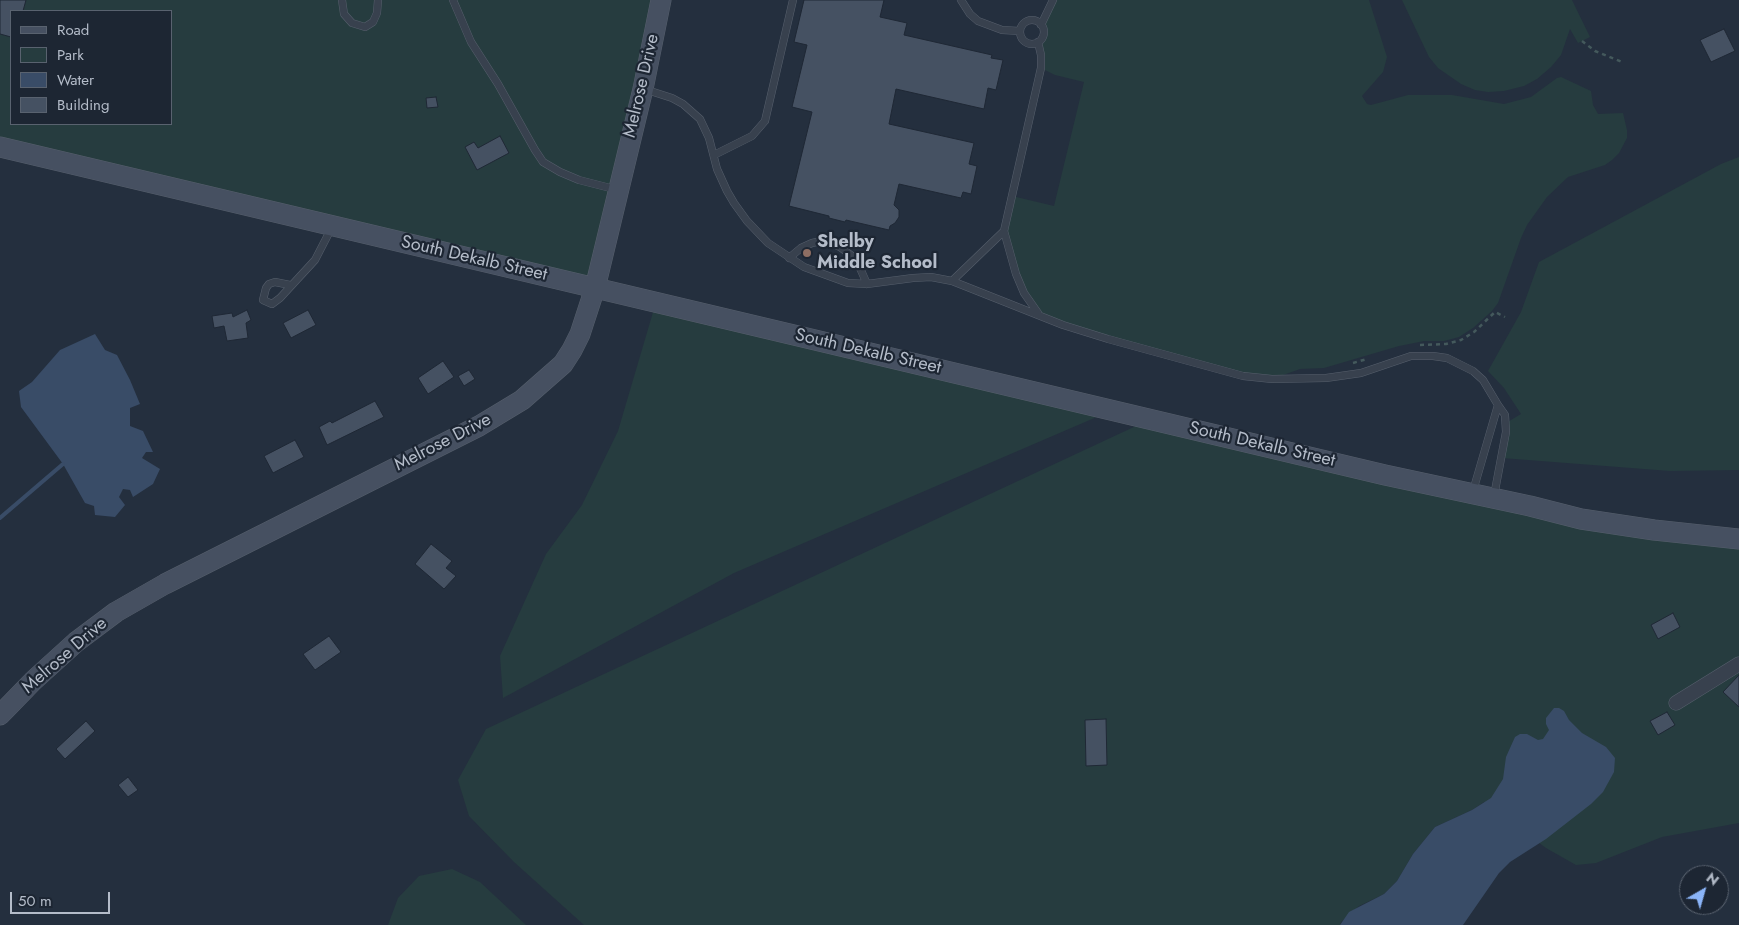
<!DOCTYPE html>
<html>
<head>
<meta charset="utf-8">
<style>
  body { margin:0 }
  #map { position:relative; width:1739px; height:925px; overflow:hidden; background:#242f3e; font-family:Jost,sans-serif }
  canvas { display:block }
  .legend { position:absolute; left:10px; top:10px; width:162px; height:115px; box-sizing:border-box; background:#1d2633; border:1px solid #59626f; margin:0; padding:6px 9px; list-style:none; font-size:15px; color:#b4bcc9 }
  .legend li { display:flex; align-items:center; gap:10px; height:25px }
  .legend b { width:25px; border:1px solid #59626f }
  .north { position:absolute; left:1679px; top:865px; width:50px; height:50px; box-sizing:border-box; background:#1d2633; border:1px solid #59626f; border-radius:50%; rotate:38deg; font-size:14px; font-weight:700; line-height:20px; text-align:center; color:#b4bcc9 }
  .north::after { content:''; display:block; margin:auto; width:18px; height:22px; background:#8ab4f8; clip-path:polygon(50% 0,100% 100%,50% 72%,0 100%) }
  .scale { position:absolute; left:10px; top:892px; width:100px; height:22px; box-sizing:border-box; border:2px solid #b4bcc9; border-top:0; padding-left:6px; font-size:15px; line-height:18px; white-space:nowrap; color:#b4bcc9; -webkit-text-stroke:4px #1d2633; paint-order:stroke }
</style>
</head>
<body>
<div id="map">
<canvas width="1739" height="925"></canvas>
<ul class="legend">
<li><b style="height:6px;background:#465061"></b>Road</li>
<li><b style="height:14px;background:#263c3f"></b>Park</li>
<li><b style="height:14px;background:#394c67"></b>Water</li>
<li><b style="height:14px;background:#455162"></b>Building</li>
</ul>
<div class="north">N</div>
<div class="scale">50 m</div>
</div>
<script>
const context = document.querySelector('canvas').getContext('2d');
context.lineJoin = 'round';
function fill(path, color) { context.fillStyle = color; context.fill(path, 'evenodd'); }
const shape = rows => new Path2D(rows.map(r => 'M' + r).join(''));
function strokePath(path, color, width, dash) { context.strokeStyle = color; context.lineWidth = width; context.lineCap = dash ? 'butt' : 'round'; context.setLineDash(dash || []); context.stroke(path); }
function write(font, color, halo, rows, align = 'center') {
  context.font = font + ' Jost,sans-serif'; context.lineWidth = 4.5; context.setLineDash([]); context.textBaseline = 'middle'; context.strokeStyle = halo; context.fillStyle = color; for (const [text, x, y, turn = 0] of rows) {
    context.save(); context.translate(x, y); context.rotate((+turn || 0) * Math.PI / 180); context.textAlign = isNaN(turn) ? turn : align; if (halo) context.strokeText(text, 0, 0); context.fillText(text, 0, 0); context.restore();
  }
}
fill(shape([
  [0,0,661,0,595,288,0,147],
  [11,11,171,11,171,124,11,124],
  [1053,0,1369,0,1387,57,1383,72,1362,96,1367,104,1371,105,1408,95,1452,95,1504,104,1531,97,1557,78,1561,77,1591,91,1593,105,1598,114,1623,113,1627,130,1627,138,1619,153,1612,160,1605,165,1568,177,1547,197,1527,225,1521,238,1498,303,1492,311,1473,328,1459,337,1444,341,1424,341,1399,346,1324,368,1300,369,1272,379,1243,376,1106,339,1038,314,1024,293,1004,231,1012,196,1054,206,1084,82,1055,75,1041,68,1038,42,1043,36,1044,30,1041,25],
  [1402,0,1572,0,1590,37,1578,43,1570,29,1561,55,1551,67,1537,79,1524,86,1504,91,1488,92,1475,90,1461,84,1438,68,1429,57],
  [1739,157,1739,470,1670,471,1502,458,1506,423,1521,414,1504,388,1488,371,1521,312,1539,262,1721,164],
  [656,302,1113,410,734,573,503,698,500,656,546,554,582,505,618,431],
  [1151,419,1385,475,1739,539,1739,823,1662,837,1596,863,1576,865,1546,848,1484,802,1472,810,1435,827,1413,854,1397,881,1384,894,1359,906,1341,922,1340,925,584,925,514,862,469,816,458,780,486,729],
  [452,869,480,882,526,925,388,925,398,898,419,876]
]), '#263c3f');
fill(shape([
  [95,334,105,350,117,355,130,380,140,404,130,408,130,426,143,431,153,452,146,452,142,458,160,469,153,484,133,497,130,490,123,489,119,497,125,505,115,517,95,515,94,506,85,503,63,464,21,407,19,391,32,382,60,350],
  [1554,708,1559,708,1564,711,1569,720,1582,733,1606,747,1615,758,1614,772,1603,792,1591,804,1546,839,1510,862,1499,873,1463,925,1340,925,1349,912,1384,894,1397,881,1413,854,1435,827,1472,810,1491,798,1503,779,1506,757,1515,737,1520,734,1527,734,1538,740,1543,739,1549,730,1546,724,1546,718]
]), '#394c67');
strokePath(shape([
  [0,518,63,464]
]), '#394c67', 4);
const building = shape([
  [0,0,26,0,23,11,11,11,11,37,0,34,0,0],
  [804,0,884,0,880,17,907,23,904,35,992,55,991,58,1003,60,996,90,988,88,984,109,896,89,889,124,974,143,969,164,977,166,971,194,963,192,961,198,899,184,894,205,899,210,899,217,895,223,890,226,889,230,846,220,845,222,829,218,829,216,789,206,812,112,792,107,807,45,794,42,804,0],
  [1724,29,1735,51,1711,62,1700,40,1724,29],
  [436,97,438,107,427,108,426,98,436,97],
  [500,136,509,153,477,170,465,147,474,142,478,148,500,136],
  [247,310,251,320,246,323,248,338,227,341,224,326,214,328,212,316,232,313,233,317,247,310],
  [308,310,316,325,291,338,283,323,308,310],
  [443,361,454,377,428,394,418,378,443,361],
  [469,370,475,379,464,386,458,376,469,370],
  [375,401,384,417,327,445,319,427,330,421,332,423,375,401],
  [295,440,304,457,273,473,264,456,295,440],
  [431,544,452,561,446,568,456,576,444,589,415,564,431,544],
  [1673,613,1680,627,1658,639,1651,625,1673,613],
  [329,636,341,652,315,670,303,654,329,636],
  [1739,675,1739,707,1723,692,1739,675],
  [1667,712,1675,725,1658,735,1650,721,1667,712],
  [1106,719,1107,765,1086,766,1085,720,1106,719],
  [86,721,95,731,65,759,56,749,86,721],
  [128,777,138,790,128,797,118,785,128,777]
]);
fill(building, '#455162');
strokePath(building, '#1f2835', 1);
const lane = shape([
  [342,0,344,14,352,23,365,27,373,22,377,13,378,0],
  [453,0,471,42,498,84,535,150,543,162,560,172,579,180,618,190],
  [961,0,970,14,978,21,1002,30,1020,31],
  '1020 32a12 12 0 1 1 24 0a12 12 0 1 1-24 0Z',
  [1041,25,1053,0],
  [1038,42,1041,55,1041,68,1004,231,1016,274,1024,293,1038,313],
  [644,89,672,98,683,104,700,119,709,138,717,169,727,191,734,203,747,221,768,243,804,267,848,283,867,284,913,278,931,277,952,281,1063,325,1108,339,1243,376,1272,379,1326,378,1361,373,1411,356,1433,356,1447,358,1473,371,1483,380,1498,405],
  [714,155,752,136,765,121,793,0],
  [789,258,801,248,812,243,821,241,831,243,840,247,852,256,860,268,867,284],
  [952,281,1004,231],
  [290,285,275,282,269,284,266,288,263,300,272,304,280,298,315,260,331,229],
  [1473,491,1498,405,1505,415,1506,432,1494,496]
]);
const street = shape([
  [1676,703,1739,664]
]);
const secondary = shape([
  [0,147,1385,475,1530,506,1581,519,1654,530,1739,539],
  [0,715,33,681,76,642,116,612,165,584,479,426,522,400,563,364,572,350,580,334,595,288,643,89,661,0]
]);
strokePath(lane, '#565f6c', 8);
strokePath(street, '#565f6c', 15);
strokePath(secondary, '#565f6c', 21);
strokePath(shape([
  [1582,41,1595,51,1622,62],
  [1420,345,1446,344,1461,340,1474,332,1495,312,1505,317],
  [1353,363,1367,359]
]), '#44595c', 2.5, [4, 4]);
strokePath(lane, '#38414e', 7);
strokePath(street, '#38414e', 14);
strokePath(secondary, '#465061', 20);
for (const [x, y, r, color] of [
  [807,253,5,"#8d6e63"]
]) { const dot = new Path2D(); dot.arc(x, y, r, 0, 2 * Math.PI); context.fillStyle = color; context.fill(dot); strokePath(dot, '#1d2633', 2); }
write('18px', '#b4bcc9', '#1d2633', [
  ["Melrose Drive",642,86,-77],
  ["South Dekalb Street",474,259,13],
  ["South Dekalb Street",868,352,13],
  ["Melrose Drive",443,443,-27],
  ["South Dekalb Street",1262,445,13],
  ["Melrose Drive",65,656,-41]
]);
write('bold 18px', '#b4bcc9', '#1d2633', [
  ["Shelby",817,243],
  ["Middle School",817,264]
], 'left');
</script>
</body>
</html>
